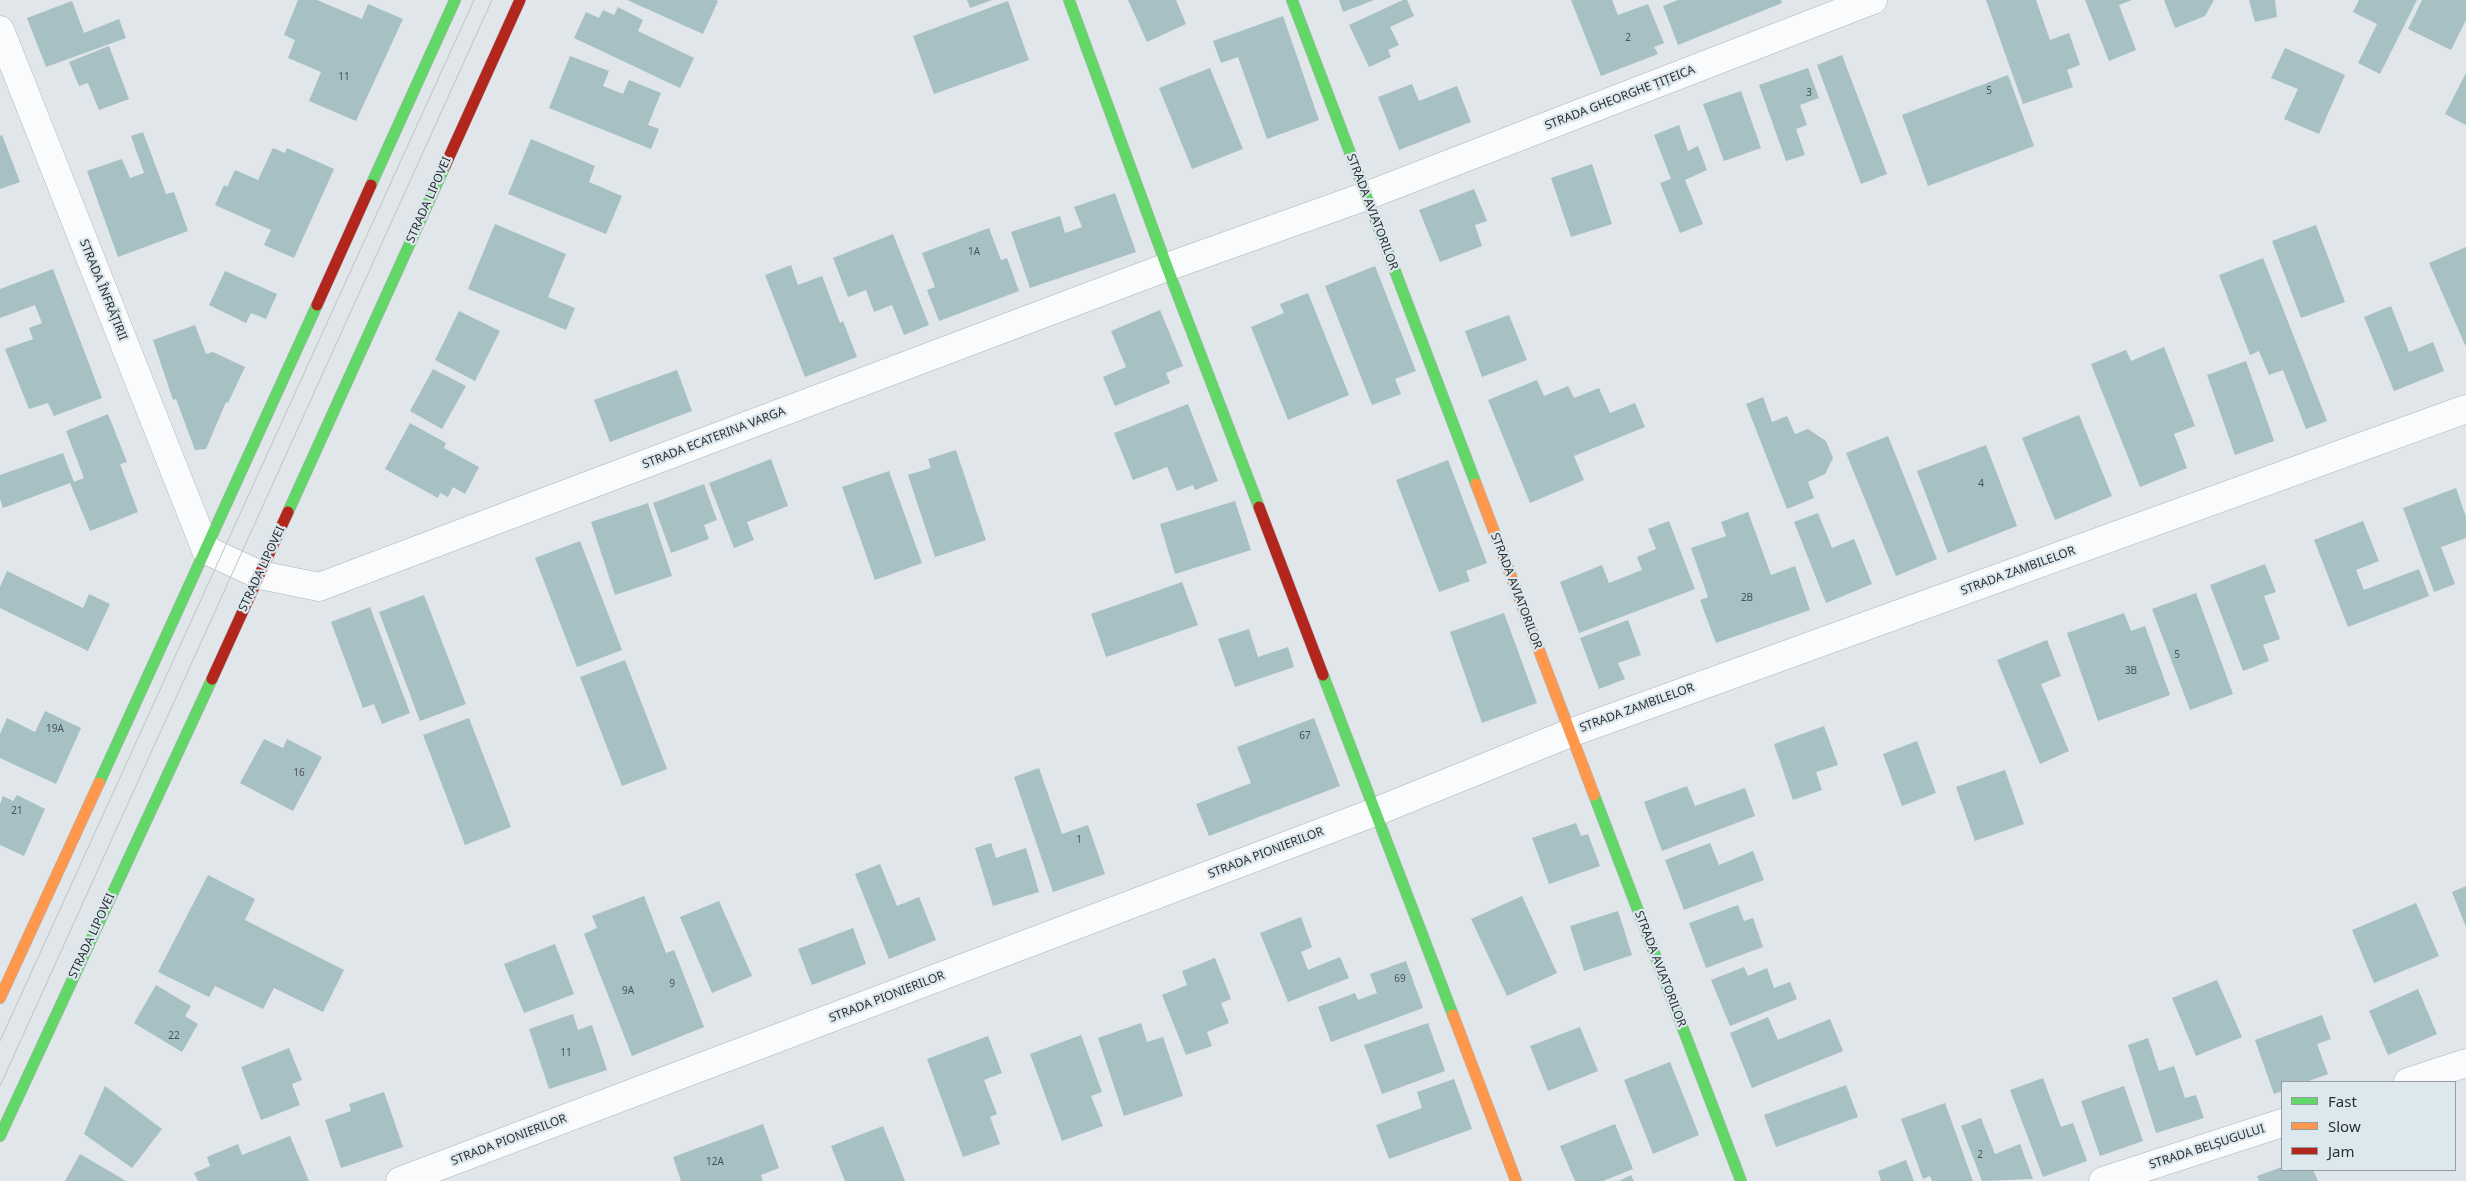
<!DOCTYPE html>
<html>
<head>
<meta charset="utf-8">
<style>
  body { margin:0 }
  #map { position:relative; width:2466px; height:1181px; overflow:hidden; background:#e0e6ea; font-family:"Noto Sans",sans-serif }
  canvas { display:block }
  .legend { position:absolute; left:2281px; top:1081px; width:175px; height:90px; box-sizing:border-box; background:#dce7ee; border:1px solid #959da2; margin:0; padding:6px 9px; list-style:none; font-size:15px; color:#2a2f31 }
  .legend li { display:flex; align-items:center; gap:10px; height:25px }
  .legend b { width:25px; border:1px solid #959da2 }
</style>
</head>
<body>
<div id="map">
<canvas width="2466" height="1181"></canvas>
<ul class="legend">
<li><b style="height:6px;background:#63d668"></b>Fast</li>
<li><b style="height:6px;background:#ff974d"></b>Slow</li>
<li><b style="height:6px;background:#b3261e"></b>Jam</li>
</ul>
</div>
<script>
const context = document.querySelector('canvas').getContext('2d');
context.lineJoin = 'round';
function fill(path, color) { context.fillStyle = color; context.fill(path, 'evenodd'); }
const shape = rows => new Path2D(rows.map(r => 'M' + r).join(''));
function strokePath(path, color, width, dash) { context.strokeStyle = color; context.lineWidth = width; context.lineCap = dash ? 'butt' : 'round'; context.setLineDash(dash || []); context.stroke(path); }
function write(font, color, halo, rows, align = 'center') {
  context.font = font + ' "Noto Sans",sans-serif'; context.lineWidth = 4.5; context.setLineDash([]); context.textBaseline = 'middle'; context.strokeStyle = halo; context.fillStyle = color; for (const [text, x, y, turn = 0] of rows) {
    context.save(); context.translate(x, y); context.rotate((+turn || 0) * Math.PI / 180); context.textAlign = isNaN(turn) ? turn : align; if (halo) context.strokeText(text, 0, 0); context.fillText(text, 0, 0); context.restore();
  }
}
fill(shape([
  [298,0,317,0,362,19,368,4,403,19,356,121,309,101,321,72,288,58,295,40,284,35],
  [627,0,715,0,718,1,703,34],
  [967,0,992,0,970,8],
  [1128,0,1176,0,1186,24,1147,42],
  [1339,0,1374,0,1343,12],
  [1403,0,1407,0,1414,16,1390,27,1399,45,1388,50,1391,57,1369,67,1349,25],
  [1571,0,1612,0,1618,15,1648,4,1664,43,1654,47,1658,54,1601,76],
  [1678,0,1781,0,1782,3,1678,45,1663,6],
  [1986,0,2036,0,2050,40,2069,33,2080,65,2067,70,2073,87,2023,104],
  [2085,0,2132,0,2119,5,2136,50,2109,61],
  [2164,0,2214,0,2205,16,2175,28],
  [2249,0,2275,0,2277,17,2255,22],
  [2359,0,2417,0,2380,74,2358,63,2377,24,2353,12],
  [2422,0,2466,0,2466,20,2451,50,2408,29],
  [72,1,84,33,119,19,126,38,46,67,27,18],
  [1008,1,1029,60,934,94,913,36],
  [618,7,643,20,638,31,694,58,680,88,574,38,586,12,599,18,603,10,614,15],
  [1283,16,1319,120,1267,139,1238,57,1221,63,1213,41],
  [109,46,129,99,99,110,88,83,79,86,69,62],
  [2285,48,2345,75,2319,134,2284,119,2298,89,2271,78],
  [1842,55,1887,174,1861,184,1817,65],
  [570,56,609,71,603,86,623,94,629,80,661,93,648,125,659,129,651,149,549,108],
  [1210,68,1243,149,1192,169,1159,88],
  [1808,68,1819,98,1800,105,1807,125,1796,129,1805,155,1786,161,1759,85],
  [2466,73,2466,125,2445,114],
  [2008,75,2034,146,1928,186,1902,115],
  [1412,84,1419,101,1457,86,1471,122,1399,150,1378,97],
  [1741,91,1761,148,1724,161,1703,104],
  [1679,125,1688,151,1698,146,1707,170,1685,180,1703,224,1680,233,1660,183,1671,179,1654,135],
  [143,132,166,194,174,192,188,231,118,257,87,171,122,159,130,178,144,173,131,136],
  [2,135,20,182,0,189,0,136],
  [531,139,595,166,589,182,622,196,606,234,508,194],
  [273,148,285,153,287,148,334,169,294,258,264,245,271,230,215,205,224,185,227,187,235,170,258,180],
  [1592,164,1612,224,1571,237,1551,178],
  [1474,189,1487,221,1475,225,1482,246,1440,262,1419,210],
  [1115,193,1136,252,1030,288,1011,232,1060,216,1065,233,1082,227,1074,207],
  [495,224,566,254,548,297,575,308,566,330,468,289],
  [2316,225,2345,302,2301,318,2272,241],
  [989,228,1001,260,1007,258,1019,291,939,321,927,290,935,287,922,253],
  [893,234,929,325,904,335,892,305,874,312,866,290,848,297,833,258],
  [2466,247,2466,347,2429,263],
  [2263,258,2327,421,2306,429,2283,370,2269,375,2259,351,2250,355,2219,275],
  [791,265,798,285,822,276,840,323,843,321,857,357,805,377,765,275],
  [1375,266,1416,371,1395,379,1401,394,1372,405,1325,286],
  [53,269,102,398,54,416,48,403,29,409,5,349,33,339,29,328,42,323,35,305,0,318,0,289],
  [225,271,277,294,266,319,251,313,246,323,209,305],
  [1308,293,1349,395,1288,420,1251,327,1284,313,1280,304],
  [2391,306,2409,352,2433,342,2444,371,2394,391,2364,317],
  [1160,310,1183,366,1166,373,1170,383,1115,406,1103,377,1126,367,1111,331],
  [459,311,500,331,475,381,435,360],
  [1509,315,1527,360,1482,377,1465,331],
  [195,325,206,354,213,352,245,367,228,403,226,402,206,449,195,450,176,399,173,400,153,340],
  [2164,347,2195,426,2174,434,2187,468,2140,487,2091,364,2126,350,2131,361],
  [2246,361,2274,441,2235,455,2207,375],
  [433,369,466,386,442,429,410,411],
  [677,370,692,411,610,442,594,400],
  [1537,380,1544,396,1568,386,1574,398,1599,388,1610,413,1635,403,1645,427,1574,456,1584,480,1530,503,1488,400],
  [1763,397,1772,422,1787,416,1795,434,1808,429,1826,441,1833,458,1825,474,1808,482,1814,498,1787,509,1746,404],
  [1188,404,1218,481,1195,490,1193,485,1177,491,1167,467,1133,480,1114,433],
  [108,414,127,462,120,464,138,512,90,531,70,483,3,508,0,499,0,475,63,453,74,482,84,478,66,431],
  [2079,415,2112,496,2055,520,2022,438],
  [410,423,446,443,444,448,479,467,465,494,453,487,448,497,440,493,438,498,385,469],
  [1888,436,1937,559,1896,576,1846,453],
  [1986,445,2017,526,1948,553,1917,471],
  [956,450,986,540,935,557,908,475,931,468,928,459],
  [771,459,788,506,747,522,754,540,734,548,709,483],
  [1448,460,1487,563,1466,571,1470,581,1439,592,1396,480],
  [889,471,922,563,875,580,842,487],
  [704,484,717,520,704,525,709,539,671,553,653,503],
  [2456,488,2466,517,2466,538,2441,547,2455,584,2434,592,2403,508],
  [1235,501,1251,550,1175,574,1160,524],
  [648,503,672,576,615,595,591,522],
  [1748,512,1771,575,1795,566,1810,610,1716,643,1700,600,1708,597,1691,548,1726,536,1721,522],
  [1818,513,1832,548,1854,539,1872,584,1826,603,1794,522],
  [1669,521,1695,589,1579,633,1560,582,1602,565,1609,583,1642,570,1637,557,1656,549,1648,529],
  [2363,521,2379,561,2356,570,2364,590,2419,569,2429,596,2348,627,2314,540],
  [580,541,622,650,577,667,535,558],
  [2265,564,2276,592,2264,596,2280,639,2263,645,2269,661,2243,671,2210,585],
  [7,571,83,608,89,594,110,604,88,651,0,608,0,587],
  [1182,582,1198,625,1106,657,1091,614],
  [2196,593,2233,694,2190,710,2152,609],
  [424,595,466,704,420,721,379,612],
  [370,607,410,713,382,724,374,704,363,708,331,622],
  [1504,613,1537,703,1482,723,1450,632],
  [2124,613,2131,631,2145,626,2170,695,2098,721,2067,633],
  [1628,620,1641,655,1618,663,1625,679,1599,689,1580,638],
  [1249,629,1258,657,1288,647,1294,667,1235,687,1218,639],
  [2047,640,2061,676,2041,684,2069,751,2040,764,1997,660],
  [625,660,667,769,622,786,580,677],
  [45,711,81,728,56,784,0,758,0,734,7,718,35,732],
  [469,718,511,827,465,845,423,735],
  [1314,718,1340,786,1209,836,1196,804,1251,783,1237,747],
  [1824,726,1838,765,1816,772,1822,790,1793,800,1774,744],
  [264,739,283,748,287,739,322,757,293,811,240,783],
  [1917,741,1936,793,1902,806,1883,754],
  [1039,768,1062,834,1088,825,1105,874,1053,892,1014,777],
  [2005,770,2024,824,1975,841,1956,787],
  [1687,786,1695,806,1745,788,1755,816,1662,851,1644,802],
  [17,795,45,809,24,856,0,845,0,804,3,796,13,801],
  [1576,823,1581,836,1588,834,1600,866,1549,884,1532,838],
  [991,843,996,858,1026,848,1039,892,993,906,975,848],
  [1710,843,1719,865,1753,851,1764,880,1684,910,1665,860],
  [880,864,897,906,919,897,936,940,889,959,855,874],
  [208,875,255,899,245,920,344,970,323,1012,274,988,263,1009,215,986,209,997,158,972],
  [2466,886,2466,927,2452,892],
  [644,896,666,953,674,950,704,1027,632,1056,584,934,597,928,592,916],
  [1522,896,1557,973,1507,996,1471,919],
  [719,901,752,976,712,993,680,917],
  [2416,903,2439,956,2374,983,2352,930],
  [1738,905,1744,921,1753,918,1763,947,1706,968,1689,923],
  [1618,911,1632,955,1584,971,1570,926],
  [1301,917,1312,947,1301,952,1308,970,1340,957,1349,978,1288,1002,1260,933],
  [853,928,866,964,812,985,798,949],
  [555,944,574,994,524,1013,504,964],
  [1215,958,1231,999,1221,1003,1229,1023,1207,1032,1212,1046,1186,1055,1162,995,1187,985,1182,971],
  [1406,961,1423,1008,1331,1042,1318,1007,1355,993,1358,1000,1377,993,1370,974],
  [1744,967,1748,976,1767,968,1774,988,1790,982,1797,999,1730,1026,1711,980],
  [2217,980,2242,1037,2196,1056,2172,998],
  [156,985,191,1006,185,1016,198,1024,182,1052,134,1023],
  [2418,989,2437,1034,2388,1055,2369,1011],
  [573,1014,578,1030,592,1025,607,1070,549,1089,529,1029],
  [2322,1015,2331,1039,2317,1044,2328,1074,2306,1082,2282,1082,2282,1091,2274,1094,2255,1040],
  [1768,1017,1778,1040,1830,1019,1843,1051,1752,1088,1730,1033],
  [1141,1023,1147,1042,1163,1037,1183,1096,1124,1116,1098,1038],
  [1428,1023,1445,1071,1382,1094,1364,1045],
  [1580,1027,1598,1071,1548,1091,1530,1046],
  [1081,1035,1102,1092,1091,1096,1103,1126,1062,1141,1030,1054],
  [988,1036,1002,1073,984,1080,997,1114,990,1117,1000,1144,963,1157,927,1059],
  [2148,1038,2159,1071,2174,1066,2185,1098,2196,1095,2204,1118,2156,1133,2128,1045],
  [289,1048,302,1080,292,1084,300,1105,261,1120,241,1067],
  [1670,1062,1699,1135,1653,1154,1624,1080],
  [2043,1078,2061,1127,2073,1123,2087,1161,2043,1177,2010,1090],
  [1454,1079,1472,1129,1389,1159,1376,1125,1422,1108,1417,1092],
  [1846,1085,1858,1117,1776,1147,1764,1115],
  [105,1086,162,1129,132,1168,84,1134],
  [2124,1086,2143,1141,2100,1156,2081,1101],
  [384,1092,403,1147,341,1168,325,1120,351,1111,349,1104],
  [1945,1103,1973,1181,1932,1181,1930,1176,1923,1179,1901,1119],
  [1981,1118,1995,1154,2020,1144,2033,1179,1982,1181,1961,1126],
  [763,1124,779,1168,761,1175,763,1181,681,1181,673,1157],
  [1615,1124,1633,1169,1603,1181,1575,1181,1560,1146],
  [883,1126,905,1181,845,1181,831,1146],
  [290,1136,309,1181,198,1181,194,1173,210,1166,207,1157,238,1144,242,1155],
  [80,1154,126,1181,65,1181],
  [1906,1160,1914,1181,1881,1181,1878,1171],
  [2282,1167,2282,1170,2313,1170,2318,1181,2259,1181,2257,1176],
  [1631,1175,1634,1181,1619,1181]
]), '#a7c0c3');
const street = shape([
  [0,30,206,550,260,575,319,587,1167,267,1366,196,1873,0],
  [2408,1082,2466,1063],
  [400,1181,1375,812,1570,733,2466,409],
  [2103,1181,2282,1123]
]);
const fast = shape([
  [1069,0,1167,267,1259,507],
  [1292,0,1476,484],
  [371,185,455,0],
  [288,512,445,166],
  [1323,675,1453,1015],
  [99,783,317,305],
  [1594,795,1741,1181],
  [0,1136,212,679]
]);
const slow = shape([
  [1476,484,1594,795],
  [0,998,99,783],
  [1453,1015,1516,1181]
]);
const jam = shape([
  [445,166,520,0],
  [317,305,371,185],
  [1259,507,1323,675],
  [212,679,288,512]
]);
strokePath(street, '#adb2b5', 29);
strokePath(fast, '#adb2b5', 12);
strokePath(slow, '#adb2b5', 12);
strokePath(jam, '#adb2b5', 12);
strokePath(street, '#fafbfc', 28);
strokePath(fast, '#63d668', 11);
strokePath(slow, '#ff974d', 11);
strokePath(jam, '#b3261e', 11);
strokePath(shape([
  [0,1041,474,0],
  [0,1086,492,0]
]), '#c1c2c4', 1);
write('10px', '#495356', null, [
  ["2",1628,38],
  ["11",344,77],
  ["5",1989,91],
  ["3",1809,93],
  ["1A",974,252],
  ["4",1981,484],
  ["2B",1747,598],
  ["5",2177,655],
  ["3B",2131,671],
  ["19A",55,729],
  ["67",1305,736],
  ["16",299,773],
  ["21",17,811],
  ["1",1079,840],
  ["69",1400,979],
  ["9",672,984],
  ["9A",628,991],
  ["22",174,1036],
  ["11",566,1053],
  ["2",1980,1155],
  ["12A",715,1162]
]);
write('12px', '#2a2f31', '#dce7ee', [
  ["STRADA GHEORGHE ȚIȚEICA",1620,98,-21],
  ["STRADA LIPOVEI",429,200,-66],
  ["STRADA AVIATORILOR",1372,212,69],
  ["STRADA ÎNFRĂȚIRII",103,290,68],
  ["STRADA ECATERINA VARGA",714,438,-21],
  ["STRADA LIPOVEI",262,569,-65],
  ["STRADA ZAMBILELOR",2018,571,-20],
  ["STRADA AVIATORILOR",1516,591,69],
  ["STRADA ZAMBILELOR",1637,708,-20],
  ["STRADA PIONIERILOR",1266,853,-21],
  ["STRADA LIPOVEI",92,936,-65],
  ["STRADA AVIATORILOR",1660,969,69],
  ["STRADA PIONIERILOR",887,997,-21],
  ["STRADA PIONIERILOR",509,1140,-21],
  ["STRADA BELȘUGULUI",2207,1147,-18]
]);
</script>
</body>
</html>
